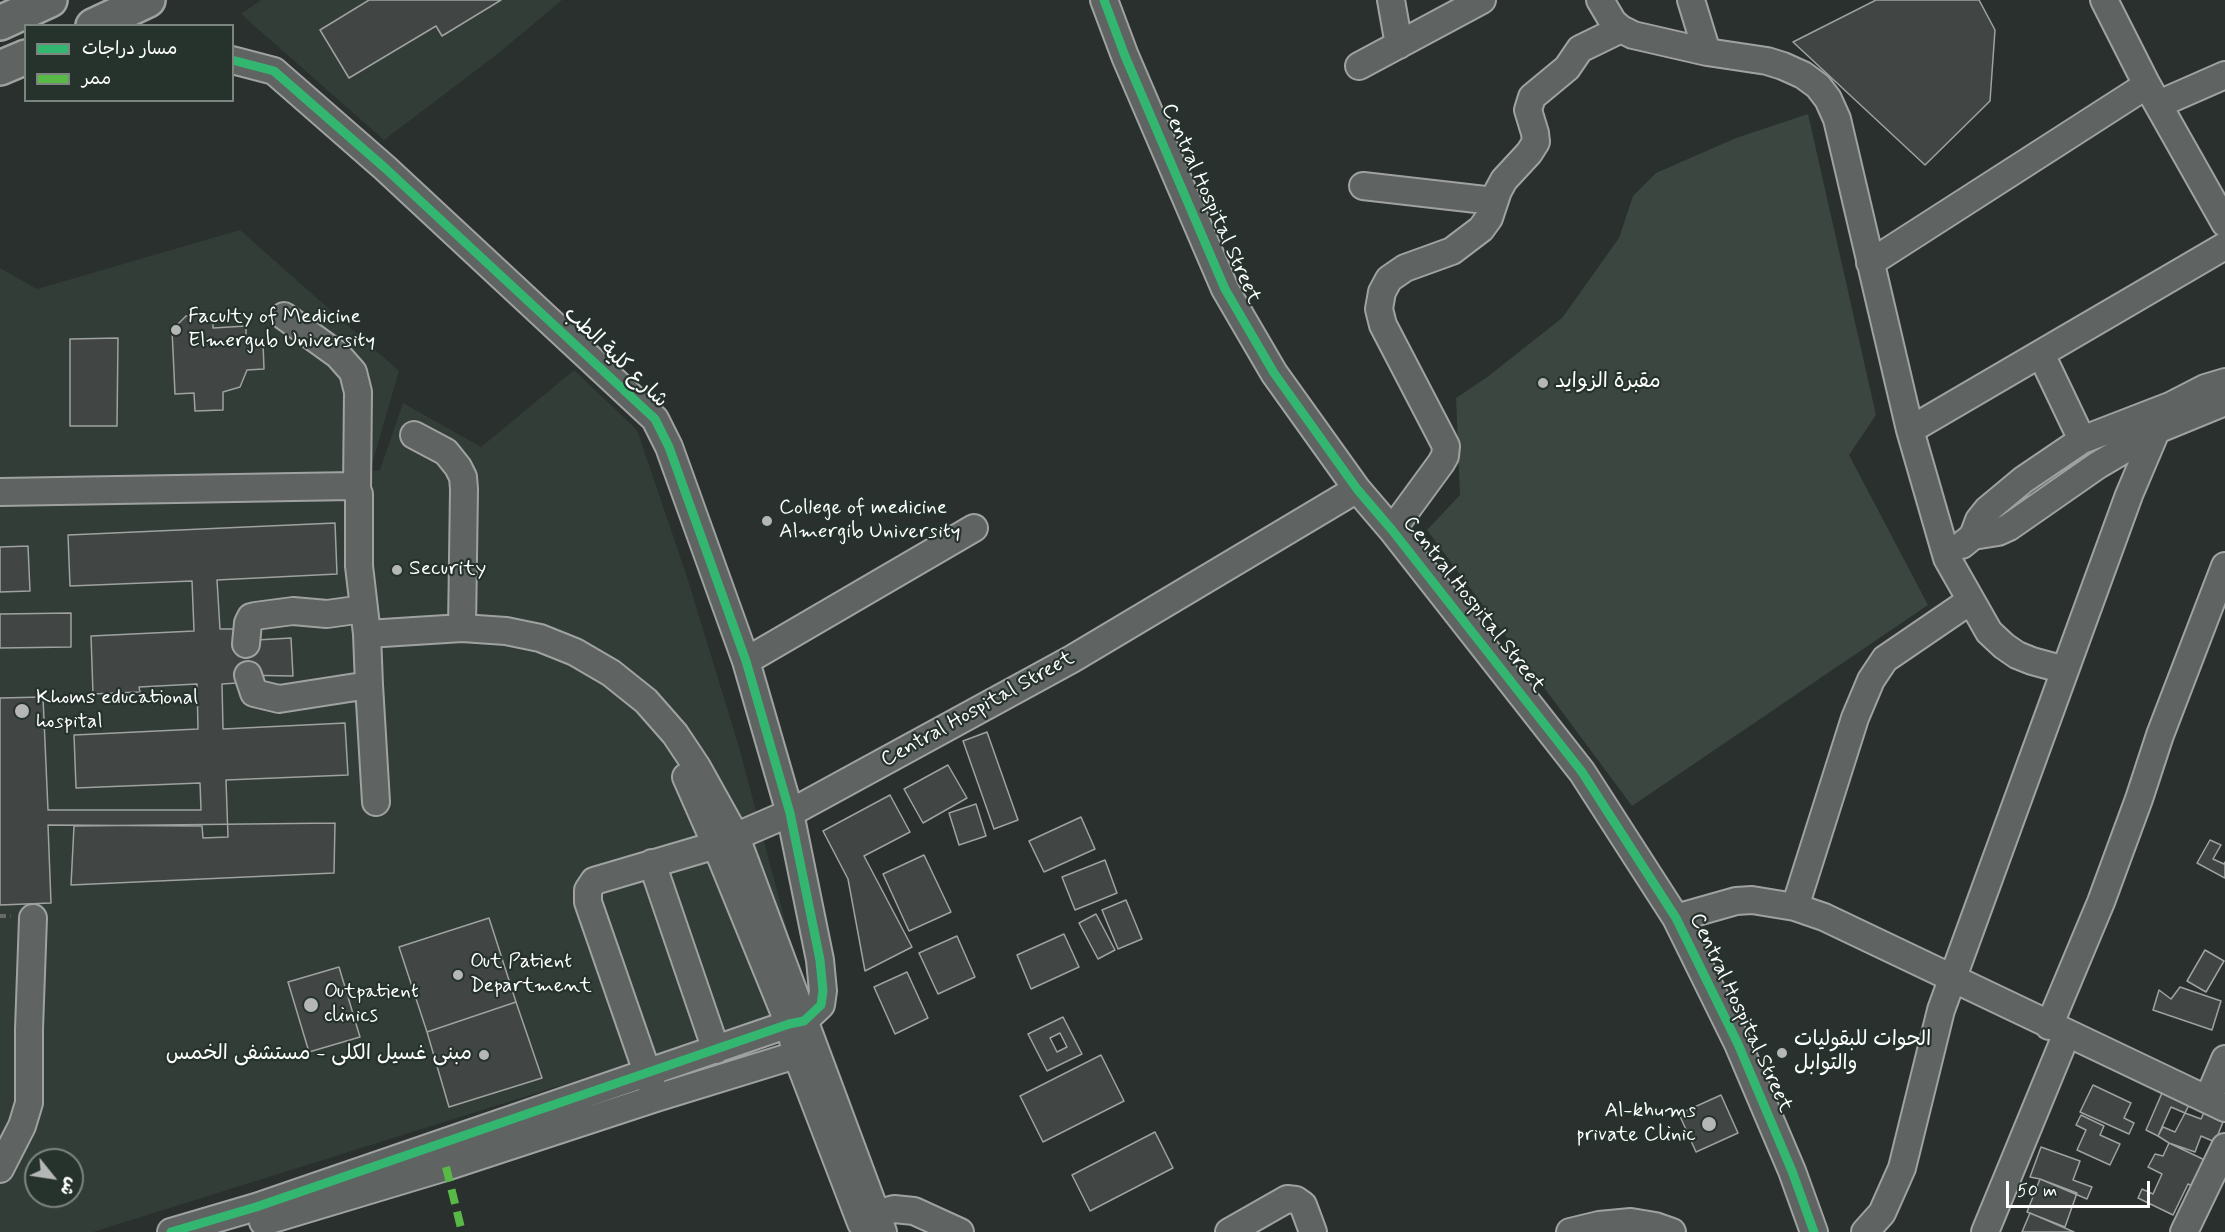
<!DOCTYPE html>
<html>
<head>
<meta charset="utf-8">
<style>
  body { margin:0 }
  #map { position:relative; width:2225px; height:1232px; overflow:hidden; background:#29302d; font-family:Mynerve,"Playpen Sans Arabic",sans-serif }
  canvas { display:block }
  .legend { position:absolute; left:24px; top:24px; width:210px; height:78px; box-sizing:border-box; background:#26332d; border:2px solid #7d8581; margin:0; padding:8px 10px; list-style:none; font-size:18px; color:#fff }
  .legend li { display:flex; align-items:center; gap:12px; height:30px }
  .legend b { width:30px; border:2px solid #7d8581 }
  .north { position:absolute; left:24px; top:1148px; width:60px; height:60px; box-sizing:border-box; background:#26332d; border:2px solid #7d8581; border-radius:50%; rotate:120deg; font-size:16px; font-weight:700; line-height:24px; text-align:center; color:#fff }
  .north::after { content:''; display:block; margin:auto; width:21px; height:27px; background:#b4b7b6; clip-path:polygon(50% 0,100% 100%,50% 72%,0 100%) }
  .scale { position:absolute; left:2006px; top:1181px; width:144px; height:27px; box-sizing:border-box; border:3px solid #fff; border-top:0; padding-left:8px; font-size:18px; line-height:21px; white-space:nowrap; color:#fff; -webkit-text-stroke:4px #26332d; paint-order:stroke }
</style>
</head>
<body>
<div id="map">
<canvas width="2225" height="1232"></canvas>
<ul class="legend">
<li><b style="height:8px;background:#33b770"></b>مسار دراجات</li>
<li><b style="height:8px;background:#58b947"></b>ممر</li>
</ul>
<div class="north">ش</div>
<div class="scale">50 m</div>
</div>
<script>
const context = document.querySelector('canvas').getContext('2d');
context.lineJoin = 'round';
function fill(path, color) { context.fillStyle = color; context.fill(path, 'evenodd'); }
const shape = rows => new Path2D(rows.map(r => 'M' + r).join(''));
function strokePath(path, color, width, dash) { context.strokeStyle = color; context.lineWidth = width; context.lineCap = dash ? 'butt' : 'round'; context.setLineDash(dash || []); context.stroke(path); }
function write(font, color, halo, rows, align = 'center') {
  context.font = font + ' Mynerve,"Playpen Sans Arabic",sans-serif'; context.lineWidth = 4.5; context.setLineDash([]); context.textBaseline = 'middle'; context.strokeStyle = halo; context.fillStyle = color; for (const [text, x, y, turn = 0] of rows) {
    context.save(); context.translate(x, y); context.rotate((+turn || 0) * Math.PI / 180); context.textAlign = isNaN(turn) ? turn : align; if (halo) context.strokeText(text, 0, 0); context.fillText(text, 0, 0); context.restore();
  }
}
fill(shape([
  [261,0,562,0,495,56,384,140,241,14],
  [240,230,399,371,370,471,380,470,403,403,481,447,574,370,637,430,687,577,739,747,808,1008,93,1232,0,1232,0,268,37,289],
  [36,1160,72,1160,72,1196,36,1196]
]), '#323d38');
fill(shape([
  [1808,114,1876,415,1849,455,1928,605,1632,806,1427,530,1460,495,1456,398,1486,378,1562,318,1619,238,1633,196,1656,173,1736,138]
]), '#3b4641');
const building = shape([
  [369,0,501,0,442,36,436,26,349,78,320,30,369,0],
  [1876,0,1979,0,1995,30,1990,101,1925,165,1793,42,1876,0],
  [213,315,213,328,246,326,246,344,263,343,264,369,247,370,240,387,223,392,223,410,195,411,194,393,175,394,172,330,186,316,213,315],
  [118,338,117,426,70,426,70,339,118,338],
  [335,523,337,574,217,580,220,629,235,629,256,640,291,638,293,676,237,675,237,683,222,684,223,729,345,723,348,775,226,780,228,837,203,838,202,826,48,825,51,903,0,905,0,698,43,697,48,810,201,810,200,783,76,788,74,735,198,729,197,684,139,687,140,692,93,694,91,636,194,631,192,581,70,586,68,535,335,523],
  [28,546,30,591,0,592,0,547,28,546],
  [71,613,71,647,0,648,0,614,71,613],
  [987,732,1018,820,994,829,963,741,987,732],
  [948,765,967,798,923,823,904,789,948,765],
  [890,795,910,832,864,856,912,947,865,971,848,879,823,831,890,795],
  [976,804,986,836,959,845,949,813,976,804],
  [1081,817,1095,849,1044,872,1029,841,1081,817],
  [335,823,334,873,71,885,74,826,335,823],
  [2210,840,2221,845,2213,859,2224,864,2225,862,2225,878,2197,863,2210,840],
  [924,855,951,912,909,931,883,874,924,855],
  [1105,860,1117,893,1075,910,1062,877,1105,860],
  [1126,900,1142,939,1118,949,1102,910,1126,900],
  [1096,914,1115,950,1098,959,1079,923,1096,914],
  [489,918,516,1002,427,1032,399,947,489,918],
  [1064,934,1079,967,1031,989,1017,955,1064,934],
  [957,936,975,977,938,994,919,953,957,936],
  [2205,950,2224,961,2206,992,2187,981,2205,950],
  [339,967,360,1037,309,1052,288,982,339,967],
  [907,972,928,1018,895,1034,874,987,907,972],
  [2180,987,2221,1001,2212,1030,2153,1010,2159,990,2171,999,2180,987],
  [516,1002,542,1078,449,1107,427,1032,516,1002],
  [1063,1017,1082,1054,1047,1071,1028,1034,1063,1017],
  [1060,1033,1067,1047,1057,1052,1050,1038,1060,1033],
  [1101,1055,1124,1101,1043,1142,1020,1096,1101,1055],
  [2093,1085,2131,1103,2124,1118,2134,1123,2129,1134,2080,1112,2093,1085],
  [2162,1093,2189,1105,2185,1113,2171,1107,2158,1136,2146,1130,2162,1093],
  [1721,1095,1738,1133,1696,1152,1679,1114,1721,1095],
  [2207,1106,2225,1117,2215,1142,2201,1136,2195,1152,2169,1143,2158,1136,2163,1127,2175,1132,2185,1113,2201,1119,2207,1106],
  [2081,1115,2104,1126,2100,1135,2120,1144,2110,1165,2077,1150,2086,1130,2076,1125,2081,1115],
  [1155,1132,1173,1168,1090,1211,1072,1175,1155,1132],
  [2169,1143,2209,1162,2197,1188,2188,1184,2173,1215,2138,1198,2142,1189,2153,1194,2162,1174,2148,1167,2155,1154,2163,1156,2169,1143],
  [2041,1147,2080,1161,2073,1180,2092,1187,2087,1199,2040,1179,2030,1177,2041,1147],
  [2040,1179,2077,1193,2065,1227,2027,1212,2040,1179],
  [2030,1213,2074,1232,2022,1232,2030,1213]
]);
fill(building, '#414644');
strokePath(building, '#9fa2a0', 1.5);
strokePath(shape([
  [246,644,248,675]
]), '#3e4542', 26, [26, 13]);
const minor = shape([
  [1104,0,1125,56,1225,289,1274,373,1357,489,1392,530,1582,772,1676,918,1738,1044,1792,1171,1814,1232],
  [1391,0,1399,45],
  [1600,0,1613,22,1621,29,1633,35,1707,52,1767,61,1783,66,1803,75,1818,86,1828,99,1837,119,1910,430,1947,558,1989,632,2004,646,2017,655,2032,661,2065,670],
  [1691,0,1707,52],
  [2104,0,2147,85,2225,223],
  [1359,66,1482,0],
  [2159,104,2225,75],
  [1363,186,1494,201],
  [1870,263,2147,85],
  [284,316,338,355,353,372,358,392,357,489],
  [2041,354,2082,440],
  [1910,430,2225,246],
  [414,435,446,452,458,467,463,477,464,489,462,628],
  [0,492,353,486,357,489,359,494,359,566,367,634,369,685,279,699,254,693,248,675],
  [1392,530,1441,463,1445,456,1446,446,1383,325,1379,309,1382,292,1389,279,1405,268,1452,251,1481,229,1489,218,1498,191,1504,180,1529,153,1536,142,1535,133,1528,110,1532,97,1567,68,1580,49,1621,29],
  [1973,536,1998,532,2009,527,2098,465,2159,429,2225,402],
  [1962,545,1973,536,1979,520,1987,510,2023,480,2082,440,2170,406],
  [367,634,462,628,506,631,540,638,575,652,611,673,646,701,675,734,697,767,736,837,883,1232],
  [246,644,248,623,251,617,255,616,293,611,327,614,363,609],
  [746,661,974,528],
  [369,685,376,802],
  [686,777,716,845,789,1024,797,1056,861,1223],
  [652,863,716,1050],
  [1795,907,1855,718,1871,680,1885,659,1970,601],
  [1676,918,1736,901,1752,900,1795,907,1824,917,2225,1108],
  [2049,1026,2101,902,2139,799,2160,735,2225,566],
  [656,1098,588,902,588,890,594,881,716,845,790,813,1072,659,1357,489],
  [2208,1099,2225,1059],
  [0,1169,22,1126,29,1103,29,1029,33,918],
  [876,1214,894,1209,914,1211,960,1232],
  [263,1222,446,1167,656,1098,812,1050],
  [171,1232,256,1207,789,1024,804,1021,821,1005,823,991,820,960,790,813,746,661,669,447,655,419,385,168,274,71,232,60],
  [1229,1232,1287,1199,1296,1200,1303,1205,1313,1232],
  [1570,1232,1599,1225,1631,1222,1655,1226,1672,1232],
  [1865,1232,1882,1213,1902,1168,1941,1010,2129,495,2160,422,2170,406,2205,388,2225,382],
  [1985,1232,2067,1033],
  [2184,1232,2225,1147]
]);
const highway = shape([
  [0,23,50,0],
  [93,26,148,0],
  [0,68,26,57]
]);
strokePath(minor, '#9fa2a0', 30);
strokePath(highway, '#9fa2a0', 38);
strokePath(shape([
  [0,916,11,916]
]), '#686c69', 4, [6, 4.5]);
strokePath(minor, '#5f6362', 26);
strokePath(highway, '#5f6362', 33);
strokePath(shape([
  [446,1167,462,1232]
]), '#58b947', 8, [15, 8]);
strokePath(shape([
  [1104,0,1125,56,1225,289,1274,373,1357,489,1392,530,1582,772,1676,918,1738,1044,1792,1171,1814,1232],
  [171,1232,256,1207,789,1024,804,1021,821,1005,823,991,820,960,790,813,746,661,669,447,655,419,385,168,274,71,232,60]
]), '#33b770', 9);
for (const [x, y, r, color] of [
  [176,330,6,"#b4b7b6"],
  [1543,383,6,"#b4b7b6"],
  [767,521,6,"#b4b7b6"],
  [397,570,6,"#b4b7b6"],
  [22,711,8,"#b4b7b6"],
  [458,975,6,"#b4b7b6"],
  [311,1005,8,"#b4b7b6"],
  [1782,1053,6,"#b4b7b6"],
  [484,1055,6,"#b4b7b6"],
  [1709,1124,8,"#b4b7b6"]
]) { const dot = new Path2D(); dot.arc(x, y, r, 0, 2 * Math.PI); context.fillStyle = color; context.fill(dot); strokePath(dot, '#26332d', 2); }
write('21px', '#fff', '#26332d', [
  ["Central Hospital Street",1210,204,66],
  ["شارع كلية الطب",615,358,44],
  ["Central Hospital Street",1473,605,52],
  ["Central Hospital Street",978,710,-29],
  ["Central Hospital Street",1740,1013,65]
]);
write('21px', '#fff', '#26332d', [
  ["Faculty of Medicine",188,318],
  ["Elmergub University",188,342],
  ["مقبرة الزوايد",1555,383],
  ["College of medicine",779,509],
  ["Almergib University",779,533],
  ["Security",409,570],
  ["Khoms educational",36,699],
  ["hospital",36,723],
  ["Out Patient",470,963],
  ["Department",470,987],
  ["Outpatient",324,993],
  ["clinics",324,1017],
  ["الحوات للبقوليات",1794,1041],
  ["والتوابل",1794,1065],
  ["مبنى غسيل الكلى - مستشفى الخمس",472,1055,"right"],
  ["Al-khums",1696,1112,"right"],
  ["private Clinic",1696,1136,"right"]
], 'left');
</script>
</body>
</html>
